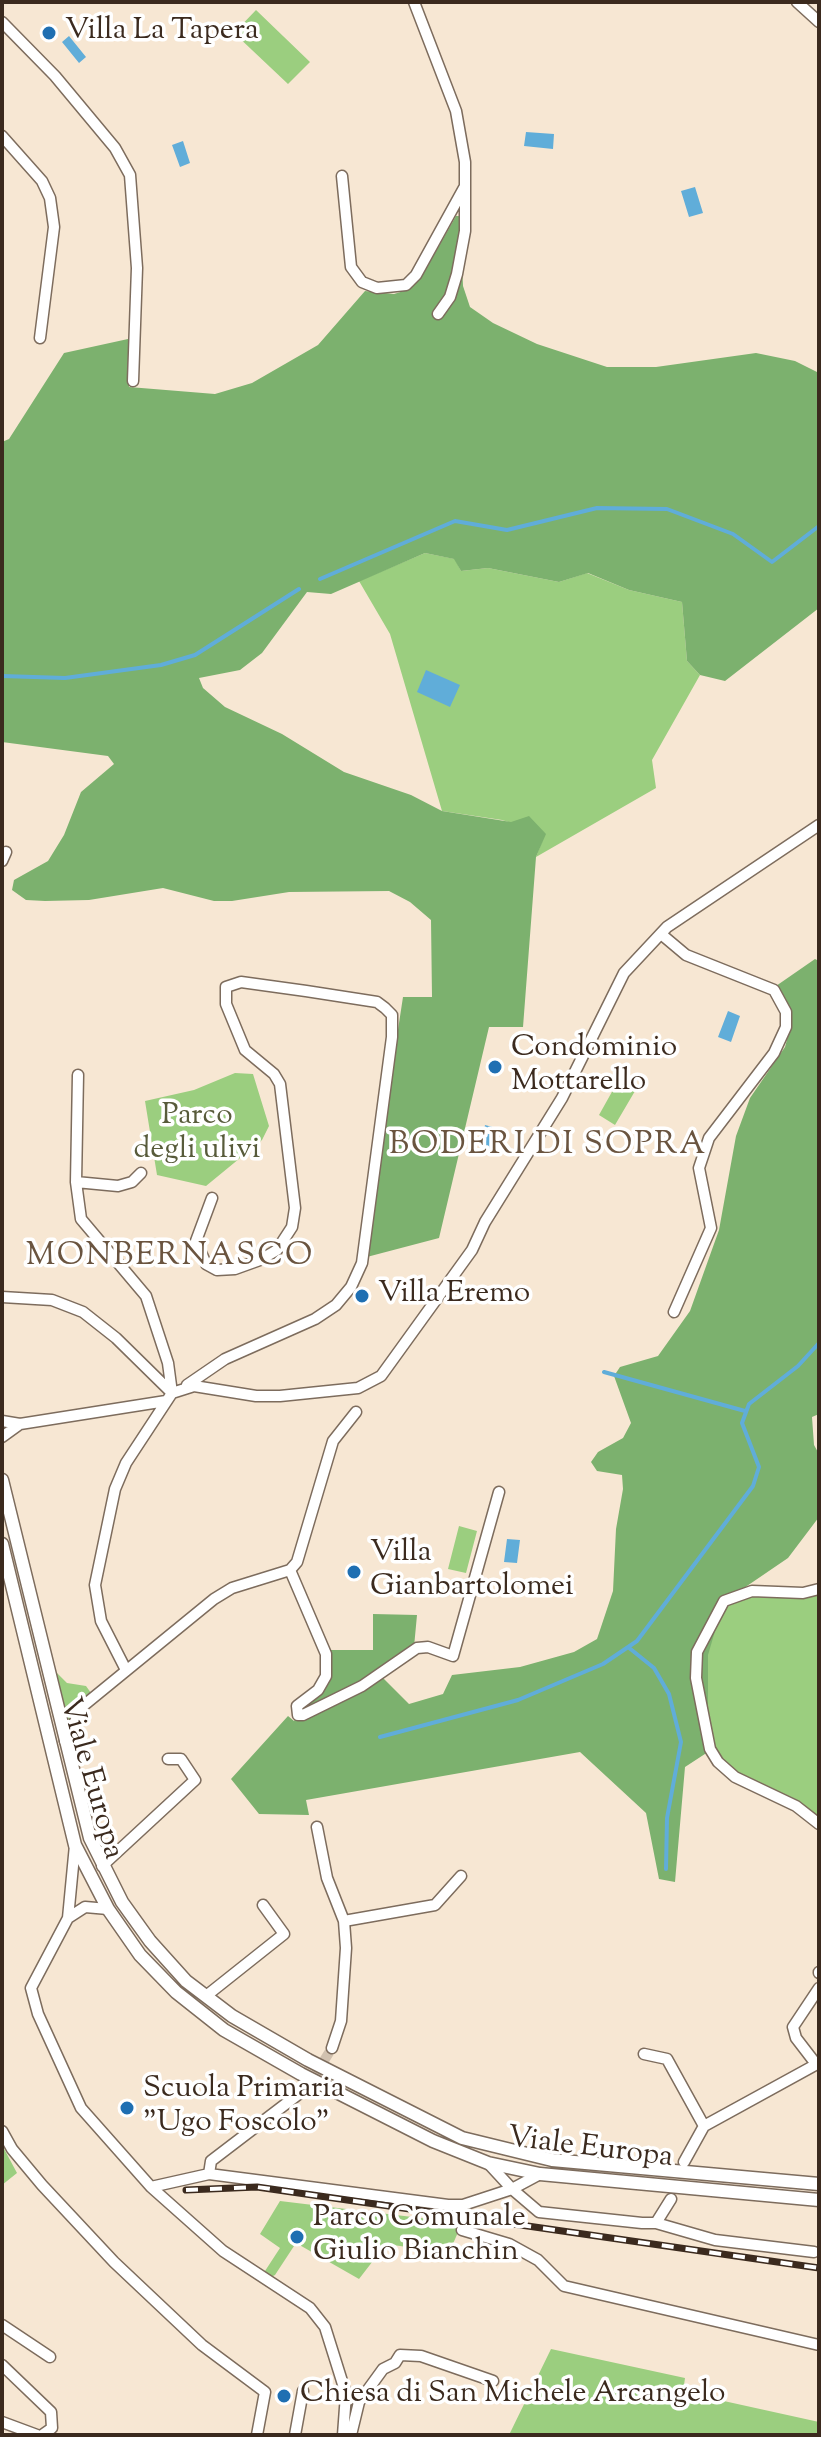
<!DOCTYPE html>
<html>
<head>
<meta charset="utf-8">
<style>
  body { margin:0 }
  #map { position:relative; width:821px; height:2437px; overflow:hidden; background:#f7e7d3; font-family:"Sorts Mill Goudy",serif }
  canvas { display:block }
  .frame { position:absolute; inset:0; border:4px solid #3b2a1e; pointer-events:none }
</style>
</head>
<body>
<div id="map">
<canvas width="821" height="2437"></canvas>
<div class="frame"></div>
</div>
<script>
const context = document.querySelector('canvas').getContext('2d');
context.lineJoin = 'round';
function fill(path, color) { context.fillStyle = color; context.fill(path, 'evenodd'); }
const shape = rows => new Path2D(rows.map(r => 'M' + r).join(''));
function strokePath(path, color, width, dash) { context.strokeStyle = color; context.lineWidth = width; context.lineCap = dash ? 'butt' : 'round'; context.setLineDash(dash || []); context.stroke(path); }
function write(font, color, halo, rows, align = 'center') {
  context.font = font + ' "Sorts Mill Goudy",serif'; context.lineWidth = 7; context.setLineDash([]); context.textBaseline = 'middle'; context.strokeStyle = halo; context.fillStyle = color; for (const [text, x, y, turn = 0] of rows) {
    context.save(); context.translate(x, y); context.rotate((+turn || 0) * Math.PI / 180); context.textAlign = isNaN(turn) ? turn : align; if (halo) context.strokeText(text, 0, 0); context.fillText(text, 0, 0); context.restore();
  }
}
fill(shape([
  [256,10,310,62,288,84,234,33],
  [425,553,455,559,461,571,488,568,559,582,587,573,629,590,682,602,687,661,700,675,652,760,656,788,536,857,545,834,502,820,442,811,390,634,359,581],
  [235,1073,253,1074,269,1126,262,1140,206,1186,157,1175,145,1101,194,1090],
  [618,1081,635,1091,615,1125,599,1115],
  [459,1526,477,1531,466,1573,448,1569],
  [819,1593,819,1821,737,1775,714,1748,699,1680,701,1653,727,1605,753,1594],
  [55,1671,67,1683,86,1686,91,1693,69,1720,66,1719],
  [2,2145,17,2173,2,2185],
  [280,2201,462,2223,449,2253,386,2244,359,2279,296,2243,275,2275,267,2279,265,2271,280,2248,260,2234],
  [551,2349,685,2378,683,2392,819,2422,819,2435,509,2435]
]), '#9bce7f');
fill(shape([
  [456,216,460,216,463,286,470,307,493,323,537,344,607,367,656,367,756,353,795,361,819,373,819,608,725,681,700,675,687,661,682,602,629,590,588,573,559,582,488,568,461,571,454,559,425,553,331,594,307,592,262,653,240,670,199,678,203,688,225,707,282,734,344,772,411,795,442,811,511,822,529,816,546,834,536,857,523,1027,489,1027,439,1238,363,1258,403,997,432,997,431,920,410,902,389,891,289,892,232,901,214,901,163,888,89,900,45,901,26,900,12,890,14,880,48,861,64,835,81,792,114,764,108,756,2,742,2,442,9,439,64,353,128,339,129,387,215,394,252,383,318,345,365,291,394,294,407,290,422,276],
  [815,959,819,961,819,1414,812,1417,814,1445,819,1454,819,1517,788,1558,744,1588,724,1610,718,1621,708,1655,708,1752,685,1767,675,1882,659,1879,646,1813,580,1752,306,1800,309,1815,259,1814,231,1779,288,1716,294,1721,301,1707,321,1693,329,1650,373,1650,373,1614,417,1615,414,1647,379,1674,409,1704,443,1694,452,1675,520,1667,574,1652,597,1639,613,1591,616,1529,623,1489,622,1475,597,1471,591,1462,598,1452,623,1438,631,1423,614,1376,620,1367,658,1356,690,1311,719,1230,736,1136,750,1098,785,1047,791,1025,776,986]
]), '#7cb16e');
fill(shape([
  [69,36,86,57,79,63,62,42],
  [526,132,554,134,553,149,524,146],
  [183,141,190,163,180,167,172,145],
  [695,187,703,213,689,217,681,191],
  [426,670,460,685,450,707,417,692],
  [728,1011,740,1016,731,1042,718,1037],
  [485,1125,496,1128,491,1150,480,1148],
  [507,1539,520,1540,517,1563,504,1562]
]), '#60add9');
strokePath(shape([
  [320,579,455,521,507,530,597,508,667,509,733,534,772,562,819,526],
  [2,676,65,678,161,665,195,655,299,589],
  [604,1372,745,1411],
  [628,1647,654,1668,669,1694,681,1742,667,1818,666,1869],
  [380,1737,518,1700,603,1664,637,1641,753,1486,759,1467,742,1423,749,1404,798,1366,819,1343]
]), '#60add9', 4);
strokePath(shape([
  [308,2086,332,2048]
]), '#d1c1af', 10, [10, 5]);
const minor = shape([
  [414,2,456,111,465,162,465,231,457,274,450,297,438,314],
  [797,2,819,22],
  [2,22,55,76,115,148,130,175,137,268,133,381],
  [2,136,42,181,50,198,54,227,40,338],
  [342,176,351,267,362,282,377,288,406,285,416,275,464,188],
  [2,861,6,852],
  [661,934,686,955,774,990,786,1012,786,1027,774,1053,709,1138,699,1168,711,1228,674,1312],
  [78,1075,76,1182,81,1219,146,1296,168,1363,172,1393],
  [76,1182,118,1186,132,1182,141,1173],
  [2,1297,52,1300,83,1312,116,1338,172,1393],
  [187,1385,225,1359,315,1319,336,1305,351,1287,362,1263,392,1037,392,1015,385,1008,377,1002,306,991,241,982,226,987,226,1004,245,1050,274,1074,280,1084,295,1208,292,1227,277,1250,260,1260,235,1269,217,1270,206,1264,196,1241,212,1198],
  [2,1421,20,1424,166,1401],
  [2,1437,20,1424],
  [290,1570,326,1654,326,1676,318,1690,297,1706,298,1715,303,1715,362,1686,417,1648,428,1647,453,1656,499,1492],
  [819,1589,803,1593,752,1591,724,1601,697,1652,696,1678,710,1749,718,1762,735,1777,796,1806,819,1824],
  [126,1670,101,1621,95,1585,115,1489,126,1463,172,1393,194,1386,256,1396,280,1396,358,1388,381,1376,472,1250,485,1222,562,1098,624,973,667,927,819,825],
  [65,1741,83,1706,214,1599,232,1588,290,1570,297,1562,333,1441,356,1412],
  [317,1827,327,1878,344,1921,346,1948,341,2021,332,2048],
  [75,1845,68,1918,31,1988,38,2014,81,2108,151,2187,223,2251,310,2308,325,2327,346,2394,343,2435],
  [102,1866,195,1780,181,1759,168,1759],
  [68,1918,85,1907,108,1909],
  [344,1921,435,1905,461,1876],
  [819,1972,819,1973],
  [206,1996,284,1934,263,1905],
  [644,2054,667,2059,704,2126],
  [816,2064,796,2038,793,2027,819,1988],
  [2,2131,12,2149,42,2185,114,2262,202,2345,265,2392,257,2435],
  [684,2162,704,2126,819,2063],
  [488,2163,512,2189,540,2174],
  [209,2174,448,2205,463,2205,512,2189,539,2212,642,2223,656,2223,671,2199],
  [151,2187,209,2174,211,2161,304,2090],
  [656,2223,715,2240,814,2252],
  [462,2230,509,2244,538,2260,564,2286,819,2345],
  [2,2325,50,2357],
  [2,2365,51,2412,52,2428,42,2435],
  [2,2422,37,2435],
  [295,2435,303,2391],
  [351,2435,359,2402,383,2369,395,2363,400,2355,421,2356,493,2381]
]);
const tertiary = shape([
  [2,1480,90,1838,122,1902,150,1941,186,1981,232,2016,308,2060,462,2138,552,2160,819,2184],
  [2,1544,75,1845,108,1909,140,1955,176,1992,224,2030,301,2074,433,2141,488,2163,540,2174,819,2200]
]);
strokePath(minor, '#7d6c5d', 13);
strokePath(tertiary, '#7d6c5d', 15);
strokePath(minor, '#fff', 10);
strokePath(tertiary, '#fff', 12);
const rail = shape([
  [186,2190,257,2187,819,2268]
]);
strokePath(rail, '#3b2a1e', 7);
strokePath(rail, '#fff', 4, [12]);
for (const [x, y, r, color] of [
  [49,33,8,"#1f6fb2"],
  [495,1067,8,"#1f6fb2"],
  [362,1296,8,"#1f6fb2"],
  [354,1572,8,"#1f6fb2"],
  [127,2108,8,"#1f6fb2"],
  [297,2237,8,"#1f6fb2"],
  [284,2396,8,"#1f6fb2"]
]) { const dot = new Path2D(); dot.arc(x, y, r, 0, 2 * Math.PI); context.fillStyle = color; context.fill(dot); strokePath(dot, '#fff', 3); }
write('30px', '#3b2a1e', '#fff', [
  ["Villa La Tapera",65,33],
  ["Condominio",511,1050],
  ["Mottarello",511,1084],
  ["Villa Eremo",378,1296],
  ["Villa",370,1555],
  ["Gianbartolomei",370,1589],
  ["Scuola Primaria",143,2091],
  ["\"Ugo Foscolo\"",143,2125],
  ["Parco Comunale",313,2220],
  ["Giulio Bianchin",313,2254],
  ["Chiesa di San Michele Arcangelo",300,2396]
], 'left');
write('30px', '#585b3b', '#fff', [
  ["Parco",197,1118],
  ["degli ulivi",197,1152]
]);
write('30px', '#3b2a1e', '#fff', [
  ["Viale Europa",89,1779,74],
  ["Viale Europa",590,2150,7]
]);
context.letterSpacing = '2px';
write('32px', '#6a543f', '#fff', [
  ["BODERI DI SOPRA",548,1148],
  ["MONBERNASCO",170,1259]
]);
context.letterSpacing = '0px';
</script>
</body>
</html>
